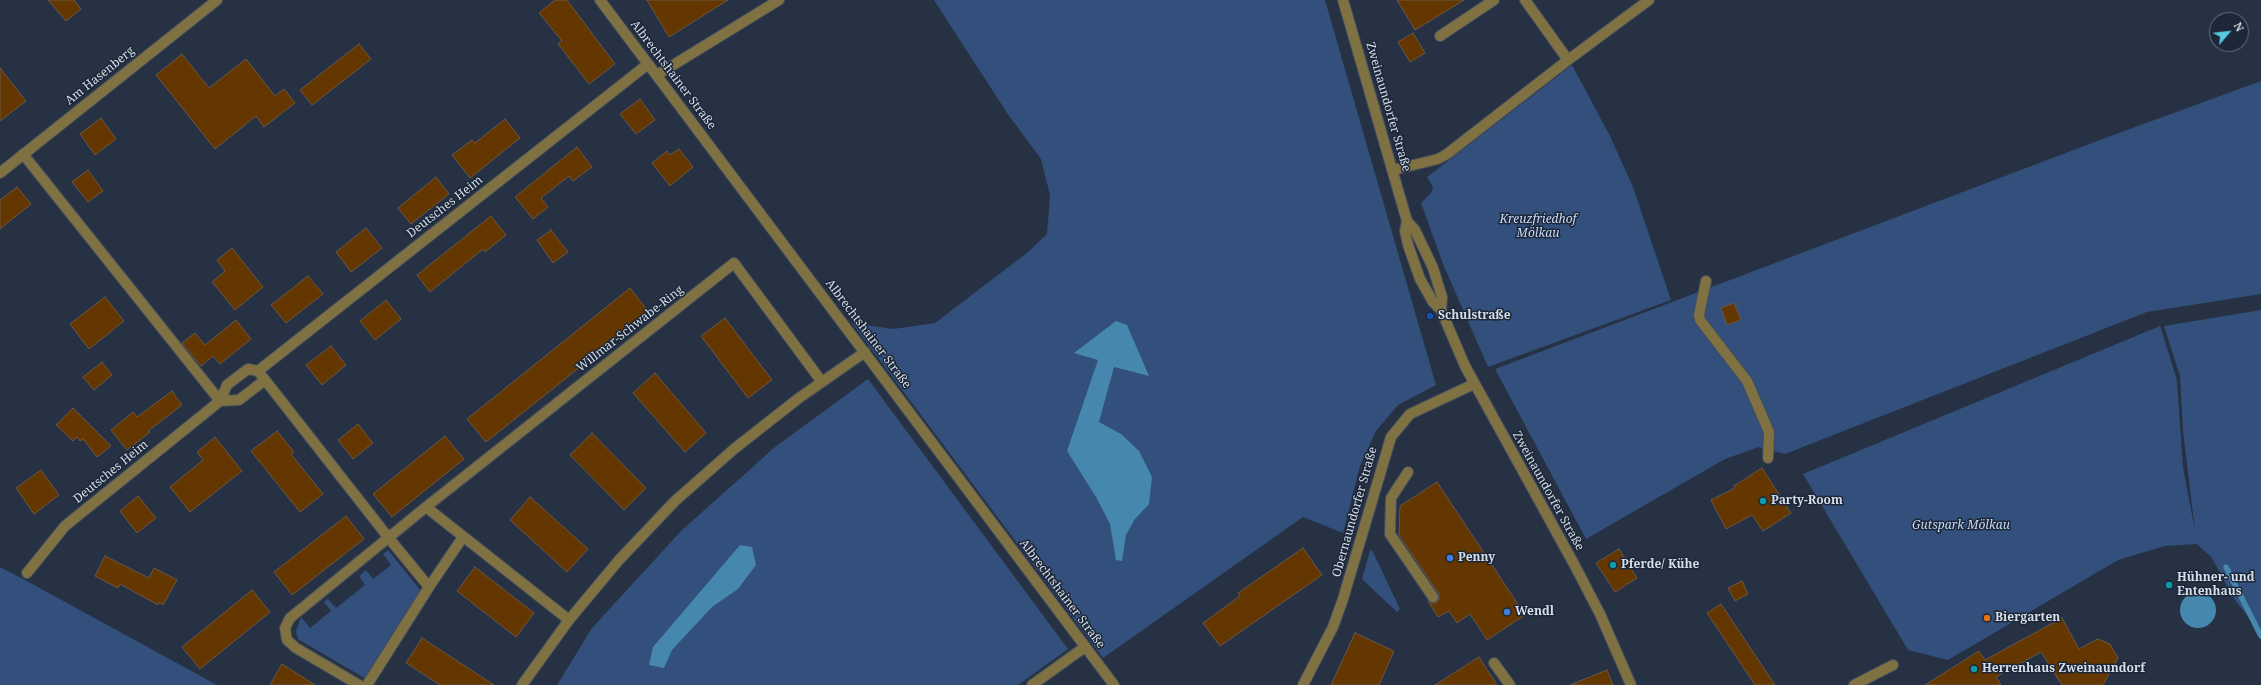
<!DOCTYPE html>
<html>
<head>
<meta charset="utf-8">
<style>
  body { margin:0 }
  #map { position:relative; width:2261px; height:685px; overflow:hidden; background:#263143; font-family:"Noto Serif",serif }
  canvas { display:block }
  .north { position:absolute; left:2209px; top:12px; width:40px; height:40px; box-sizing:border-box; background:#1c2738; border:1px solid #66707f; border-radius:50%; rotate:62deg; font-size:11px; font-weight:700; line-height:16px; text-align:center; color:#d6dee9 }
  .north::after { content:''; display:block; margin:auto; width:14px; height:18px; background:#57c9e2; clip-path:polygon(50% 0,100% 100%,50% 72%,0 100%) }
</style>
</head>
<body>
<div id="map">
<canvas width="2261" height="685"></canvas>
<div class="north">N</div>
</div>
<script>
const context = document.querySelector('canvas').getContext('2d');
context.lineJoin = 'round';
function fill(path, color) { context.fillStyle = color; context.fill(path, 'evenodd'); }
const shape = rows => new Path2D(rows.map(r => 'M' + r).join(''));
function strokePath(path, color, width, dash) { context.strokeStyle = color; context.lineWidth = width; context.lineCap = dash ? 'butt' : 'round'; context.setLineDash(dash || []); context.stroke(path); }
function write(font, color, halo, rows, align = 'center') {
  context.font = font + ' "Noto Serif",serif'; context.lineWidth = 3; context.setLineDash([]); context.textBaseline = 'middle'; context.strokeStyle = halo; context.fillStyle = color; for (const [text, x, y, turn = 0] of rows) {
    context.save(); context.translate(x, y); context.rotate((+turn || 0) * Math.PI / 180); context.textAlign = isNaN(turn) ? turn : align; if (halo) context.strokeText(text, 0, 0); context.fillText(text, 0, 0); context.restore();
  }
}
fill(shape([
  [934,0,1325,0,1436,385,1398,405,1376,431,1360,466,1343,533,1303,517,1103,658,852,323,893,329,935,323,1028,252,1047,234,1050,195,1041,159,1007,113],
  [1572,65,1609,134,1633,187,1671,300,1488,367,1443,264,1421,203,1431,193,1433,187,1427,177],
  [2261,81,2261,294,2147,312,1785,454,1759,447,1725,459,1586,539,1495,369,2108,137],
  [2261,310,2261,632,2234,599,2212,558,2197,544,2165,546,2118,560,1948,660,1908,650,1803,474,2160,326,2177,380,2183,467,2195,531,2183,431,2180,376,2164,326],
  [868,379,1068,649,1018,685,557,685,592,628,682,530,775,447],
  [388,550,421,591,366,679,298,639,296,631,301,617,310,628,331,611,324,602,328,599,336,608,365,585,359,576,366,570,373,579,391,565,383,554],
  [1372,550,1400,609,1397,612,1362,579,1370,551],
  [0,567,25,580,217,685,0,685]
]), '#334f7b');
fill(shape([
  [1116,321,1127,325,1149,376,1114,367,1099,422,1121,434,1139,451,1152,477,1149,504,1135,519,1126,535,1122,561,1116,560,1110,524,1096,497,1067,451,1098,360,1074,353],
  [740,545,752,547,756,565,738,589,712,607,672,650,664,668,649,665,653,647],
  '2180 610a18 18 0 1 1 36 0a18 18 0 1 1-36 0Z'
]), '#4587ad');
strokePath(shape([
  [2226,567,2261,636]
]), '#4587ad', 5.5);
const building = shape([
  [48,0,74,0,81,9,66,21,48,0],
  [555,0,567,0,615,64,589,84,558,44,562,41,539,13,555,0],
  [647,0,728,0,669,37,647,0],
  [1397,0,1464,0,1415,30,1397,0],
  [1413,33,1425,53,1410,62,1398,42,1413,33],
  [359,44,371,59,312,105,300,90,359,44],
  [182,54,209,88,246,59,275,96,284,89,295,103,264,127,256,116,215,149,156,75,182,54],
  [0,68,26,101,0,121,0,68],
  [640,99,655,120,636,134,620,114,640,99],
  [101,118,116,139,95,155,80,134,101,118],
  [505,119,520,138,470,178,452,155,472,140,475,143,505,119],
  [577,147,592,167,573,181,569,176,541,198,548,207,533,219,515,197,577,147],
  [679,149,693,167,670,186,652,163,667,151,670,155,679,149],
  [88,170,103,191,88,202,72,182,88,170],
  [436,177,449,194,411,224,398,208,436,177],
  [17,187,31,204,0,229,0,200,17,187],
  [491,216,506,235,485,252,483,249,430,292,417,275,491,216],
  [366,228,382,248,351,272,336,252,366,228],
  [551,230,568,252,553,263,537,240,551,230],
  [232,248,263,287,235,310,212,282,225,271,217,260,232,248],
  [308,276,323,294,286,323,271,305,308,276],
  [630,288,649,312,486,442,467,419,630,288],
  [105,297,124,321,89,349,70,324,105,297],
  [386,300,401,319,375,340,360,321,386,300],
  [1734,303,1741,320,1727,325,1721,308,1734,303],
  [725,318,772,380,748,398,701,336,725,318],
  [236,320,251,339,220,364,213,356,201,366,182,343,195,333,205,345,236,320],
  [331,346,346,365,322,385,306,365,331,346],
  [102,362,112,375,94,390,83,377,102,362],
  [655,373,706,433,685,452,633,393,655,373],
  [172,391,182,405,148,431,150,432,127,450,111,430,133,412,137,417,172,391],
  [73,408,111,446,97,457,83,439,80,441,77,437,73,441,56,425,73,408],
  [358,424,373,443,353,459,338,440,358,424],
  [277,431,294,452,291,454,323,494,300,512,251,451,277,431],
  [592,433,646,488,624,510,570,455,592,433],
  [445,436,464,459,392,517,373,494,445,436],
  [215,437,242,471,190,512,170,487,203,460,197,452,215,437],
  [1762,468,1791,513,1763,531,1752,515,1726,529,1711,500,1735,488,1734,486,1762,468],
  [41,470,59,495,34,514,16,488,41,470],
  [1437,482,1525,615,1487,640,1470,614,1457,623,1449,611,1438,617,1428,601,1431,603,1436,603,1439,599,1439,594,1399,535,1400,506,1437,482],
  [138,496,156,518,137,533,120,511,138,496],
  [530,497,588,549,567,572,510,520,530,497],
  [346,516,364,539,292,595,274,572,346,516],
  [1303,548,1322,575,1220,646,1203,623,1240,596,1238,593,1303,548],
  [1619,549,1637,578,1615,592,1596,563,1619,549],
  [105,556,149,578,154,568,177,580,163,605,159,602,158,605,120,584,118,588,95,576,105,556],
  [475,567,534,613,516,637,457,591,475,567],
  [1742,581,1748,594,1735,601,1728,588,1742,581],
  [252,590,270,612,200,669,182,647,252,590],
  [1721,604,1775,685,1755,685,1707,613,1721,604],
  [2062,618,2079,649,2098,639,2110,644,2118,658,2103,685,2062,685,2041,652,1996,677,2001,685,1925,685,1979,651,1985,660,2062,618],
  [1355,633,1394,651,1379,685,1331,685,1355,633],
  [422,638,494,685,440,685,406,663,422,638],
  [1479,657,1497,685,1435,685,1479,657],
  [282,664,315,685,270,685,282,664],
  [1607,670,1613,685,1570,685,1607,670]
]);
fill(building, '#643600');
strokePath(building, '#6b5848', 1);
const minor = shape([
  [600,0,1114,685],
  [1343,0,1407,221,1405,231,1408,245,1420,279,1433,302,1441,310,1465,366,1574,564,1600,614,1631,685],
  [1525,0,1568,60],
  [1440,36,1494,0],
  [657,75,779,0],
  [23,154,220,401],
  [1393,170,1438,159,1447,154,1568,60,1649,0],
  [0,173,217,0],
  [1407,221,1415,230,1433,268,1442,297,1441,310],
  [1706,281,1699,315,1700,320,1747,381,1769,432,1768,458],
  [258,371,648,64],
  [220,401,239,400,265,380],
  [1408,472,1391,498,1390,534,1433,597],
  [426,507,569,620],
  [27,573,65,526,220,401,227,385,248,369,258,371,388,537,429,587,463,537],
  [1494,663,1510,685],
  [359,685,296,648,287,640,285,628,290,618,426,507,734,263,822,382],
  [367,685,429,587],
  [522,685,569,620,619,560,675,501,734,449,799,398,865,352],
  [1032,685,1085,647],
  [1303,685,1333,627,1343,599,1391,437,1410,414,1474,384],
  [1854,685,1893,665]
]);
strokePath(minor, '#424d5e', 12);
strokePath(minor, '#807142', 10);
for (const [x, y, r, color] of [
  [1430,316,4,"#1a4fb4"],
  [1763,501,4,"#0f9aa8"],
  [1450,558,4,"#3f7fe0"],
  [1613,565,4,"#0f9aa8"],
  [2169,585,4,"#0f9aa8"],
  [1507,612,4,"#3f7fe0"],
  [1987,618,4,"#e8710a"],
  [1974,669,4,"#0f9aa8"]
]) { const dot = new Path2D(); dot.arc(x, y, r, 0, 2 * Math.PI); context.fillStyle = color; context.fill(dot); strokePath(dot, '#1c2738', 1.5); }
write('12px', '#d6dee9', '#1c2738', [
  ["Albrechtshainer Straße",673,75,53],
  ["Am Hasenberg",100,76,-39],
  ["Zweinaundorfer Straße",1388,107,74],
  ["Deutsches Heim",445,207,-38],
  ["Willmar-Schwabe-Ring",630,329,-38],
  ["Albrechtshainer Straße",868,334,53],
  ["Deutsches Heim",111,472,-39],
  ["Zweinaundorfer Straße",1548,491,61],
  ["Obernaundorfer Straße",1355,512,-74],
  ["Albrechtshainer Straße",1062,594,53]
]);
write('italic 12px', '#c7dbfa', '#1c2738', [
  ["Kreuzfriedhof",1538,220],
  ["Mölkau",1538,234],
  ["Gutspark Mölkau",1961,526]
]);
write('bold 12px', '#d6dee9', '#1c2738', [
  ["Schulstraße",1438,316],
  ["Party-Room",1771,501],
  ["Penny",1458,558],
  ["Pferde/ Kühe",1621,565],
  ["Hühner- und",2177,578],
  ["Entenhaus",2177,592],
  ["Wendl",1515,612],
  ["Biergarten",1995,618],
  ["Herrenhaus Zweinaundorf",1982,669]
], 'left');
</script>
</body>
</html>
